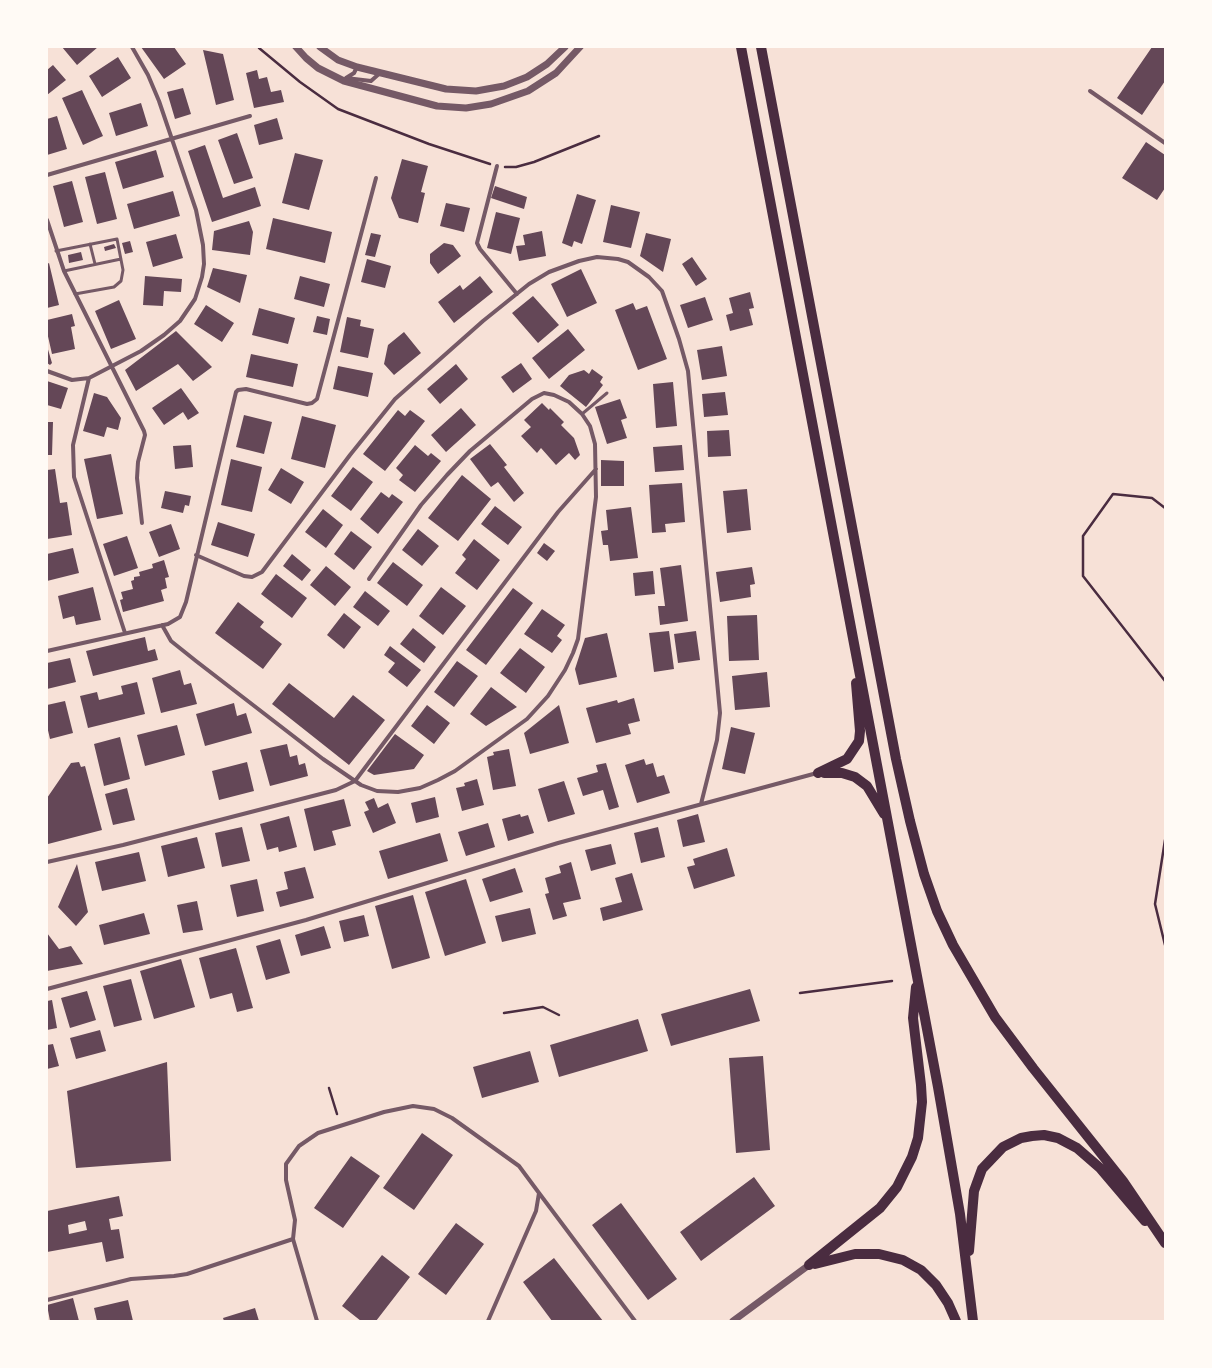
<!DOCTYPE html>
<html>
<head>
<meta charset="utf-8">
<style>
  body { margin:0 }
  #map { position:relative; width:1212px; height:1368px; overflow:hidden; background:#f7e1d7; font-family:"Nunito Sans",sans-serif }
  canvas { display:block }
  .frame { position:absolute; inset:0; border:48px solid #fffaf5; pointer-events:none }
</style>
</head>
<body>
<div id="map">
<canvas width="1212" height="1368"></canvas>
<div class="frame"></div>
</div>
<script>
const context = document.querySelector('canvas').getContext('2d');
context.lineJoin = 'round';
function fill(path, color) { context.fillStyle = color; context.fill(path, 'evenodd'); }
const shape = rows => new Path2D(rows.map(r => 'M' + r).join(''));
function strokePath(path, color, width, dash) { context.strokeStyle = color; context.lineWidth = width; context.lineCap = dash ? 'butt' : 'round'; context.setLineDash(dash || []); context.stroke(path); }
fill(shape([
  [62,47,98,47,77,65],
  [141,47,174,47,186,64,164,79],
  [1152,47,1165,47,1165,81,1142,115,1117,98],
  [203,50,223,54,234,100,216,105],
  [118,57,131,78,102,97,89,76],
  [53,65,66,80,47,95,47,70],
  [257,70,259,79,267,77,271,92,281,90,284,102,254,108,246,73],
  [183,88,191,114,175,119,167,92],
  [82,90,103,136,83,145,62,98],
  [141,103,148,126,116,136,109,113],
  [57,116,67,149,47,155,47,119],
  [277,118,283,139,259,145,254,125],
  [237,133,253,178,234,184,218,140],
  [1146,142,1165,155,1165,188,1157,200,1122,178],
  [205,145,223,198,255,187,261,206,212,222,188,151],
  [156,150,164,177,123,189,115,162],
  [295,153,323,160,309,210,282,203],
  [402,159,428,166,421,192,425,193,418,223,399,218,391,198],
  [105,172,117,219,97,224,85,177],
  [72,181,83,222,64,227,53,186],
  [495,186,527,197,524,209,491,198],
  [173,191,180,216,134,229,127,204],
  [577,194,596,200,582,244,574,241,572,247,562,243],
  [446,203,470,208,464,232,440,226],
  [611,205,640,212,631,248,603,242],
  [496,212,520,218,511,254,487,248],
  [273,218,332,232,325,263,266,249],
  [249,221,253,232,250,255,212,250,214,231],
  [542,231,546,256,519,261,516,246,525,245,523,235],
  [371,233,381,235,375,257,365,255],
  [646,233,671,239,663,272,640,256],
  [176,234,183,258,153,267,146,242],
  [130,241,133,252,125,254,122,243],
  [444,243,453,245,461,256,438,274,430,263,430,254],
  [114,244,116,248,105,251,104,247],
  [81,252,83,260,69,263,68,255],
  [692,257,707,279,696,286,682,264],
  [367,259,391,266,385,288,361,282],
  [49,263,59,305,47,308,47,264],
  [213,268,247,275,240,303,207,287],
  [581,269,597,303,567,317,551,284],
  [145,276,182,279,181,292,164,291,163,306,143,305],
  [300,276,330,284,324,307,294,299],
  [480,276,493,292,454,323,438,302,460,285,463,290],
  [750,292,754,308,749,309,753,325,730,331,726,315,733,313,729,298],
  [533,296,559,325,538,343,512,313],
  [705,297,713,320,688,328,680,305],
  [119,300,136,339,111,349,95,311],
  [633,303,636,310,647,306,667,359,638,370,615,310],
  [206,305,234,323,222,342,194,324],
  [259,308,295,318,288,344,252,335],
  [72,314,75,326,71,327,75,349,52,354,47,332,47,320],
  [317,316,330,319,327,335,313,332],
  [347,317,361,320,360,326,374,329,368,358,340,352],
  [568,329,585,350,549,379,532,358],
  [176,331,212,367,193,381,178,364,136,391,125,370],
  [404,332,421,353,394,375,384,364,388,345],
  [47,346,52,363,50,365,47,363],
  [722,346,727,376,702,380,697,350],
  [251,354,298,364,293,387,246,377],
  [521,363,532,379,513,393,501,377],
  [456,364,468,379,440,404,427,389],
  [338,366,373,373,368,397,333,389],
  [592,369,603,377,600,382,603,385,586,407,560,386,569,375,584,370,589,374],
  [47,381,68,388,61,409,47,405],
  [673,382,677,426,656,428,653,384],
  [181,388,199,413,188,420,183,412,164,425,152,408],
  [725,392,728,415,704,417,702,394],
  [94,393,107,397,121,418,118,430,107,427,104,437,83,431],
  [620,399,627,418,621,420,627,438,607,444,595,407],
  [542,403,549,410,550,408,564,422,561,425,574,438,580,455,575,460,569,453,556,465,541,448,537,453,521,436,531,427,524,420],
  [461,408,476,425,446,452,431,435],
  [398,410,405,416,410,410,425,421,385,471,363,454],
  [244,415,272,422,264,454,236,447],
  [302,416,336,425,325,468,291,459],
  [47,422,53,422,52,455,47,455],
  [729,430,731,456,708,457,707,431],
  [490,444,507,465,504,467,524,493,514,502,498,482,491,487,470,459],
  [191,445,193,467,175,469,173,446],
  [415,445,428,456,431,453,441,461,415,492,399,480,403,475,396,468],
  [682,445,684,470,655,472,653,447],
  [111,454,123,514,97,519,84,459],
  [231,459,262,467,252,512,221,505],
  [601,460,624,461,624,486,601,486],
  [353,467,373,482,351,511,331,496],
  [281,468,304,482,291,504,268,490],
  [55,469,60,503,67,502,72,535,47,539,47,470],
  [462,475,491,499,458,541,428,518],
  [682,483,685,522,665,524,666,532,652,533,649,485],
  [747,489,751,530,727,533,723,491],
  [165,491,191,496,189,506,185,505,183,513,161,508],
  [381,492,389,498,392,494,403,502,378,534,360,519],
  [495,506,522,527,508,545,481,524],
  [631,507,638,558,610,561,608,545,603,545,601,531,608,530,606,510],
  [323,509,343,525,326,548,305,532],
  [218,522,255,534,248,557,211,545],
  [171,524,180,549,159,557,149,532],
  [418,529,439,546,422,566,402,550],
  [351,531,372,547,354,570,334,554],
  [127,536,138,568,114,576,103,544],
  [474,539,500,560,477,590,455,573,466,559,462,555],
  [544,543,555,551,547,561,537,553],
  [73,548,79,573,47,581,47,554],
  [292,554,311,570,302,581,283,566],
  [164,560,169,577,165,578,167,588,161,590,164,601,123,612,120,600,123,599,121,592,133,589,131,581,134,580,134,577,140,576,139,572,153,568,152,564],
  [393,562,423,585,407,606,377,583],
  [681,565,688,621,660,625,658,606,665,606,660,568],
  [326,566,351,587,335,606,310,585],
  [752,567,755,584,750,585,751,597,720,602,716,572],
  [653,571,655,594,635,596,633,573],
  [276,574,307,598,292,618,261,594],
  [93,587,101,620,76,625,74,616,63,619,58,596],
  [441,587,466,606,443,635,419,616],
  [513,588,533,603,486,665,466,650],
  [365,591,390,611,378,626,353,607],
  [238,602,264,622,260,627,282,644,263,669,215,633],
  [542,609,565,625,557,636,562,640,552,653,524,634],
  [344,613,361,627,344,649,327,635],
  [757,615,759,660,729,661,727,616],
  [413,628,436,647,424,663,400,644],
  [669,631,674,669,654,672,649,633],
  [696,631,700,660,678,663,674,634],
  [607,633,617,677,579,685,575,669,585,638],
  [145,637,148,651,155,649,158,660,93,676,86,651],
  [390,646,421,670,407,687,388,672,395,663,384,655],
  [520,648,545,667,526,693,500,673],
  [70,658,76,682,47,689,47,663],
  [457,661,478,676,454,707,434,692],
  [180,670,184,685,191,683,197,704,161,713,152,678],
  [767,672,770,707,735,710,732,676],
  [137,682,145,714,88,728,80,696,97,692,99,700,123,694,121,686],
  [289,683,334,718,353,695,385,720,349,765,272,704],
  [491,687,517,707,486,726,470,714],
  [634,698,640,721,628,724,631,734,596,743,586,708,617,700,618,703],
  [65,701,73,733,50,739,47,726,47,705],
  [234,703,237,716,246,713,252,733,205,746,196,714],
  [427,705,450,723,434,744,411,726],
  [559,705,569,743,530,754,524,733],
  [177,725,185,755,145,766,137,735],
  [731,727,755,733,745,774,722,769],
  [395,734,424,755,414,769,374,775,367,771],
  [120,737,130,779,104,786,94,744],
  [287,744,290,757,297,755,299,765,305,763,308,776,270,786,260,750],
  [509,749,516,786,493,790,487,757,494,755,493,752],
  [644,759,646,765,653,763,657,777,664,775,670,793,637,803,625,765],
  [79,762,81,767,85,766,102,830,48,844,47,798,71,763],
  [247,762,254,791,219,800,212,771],
  [606,763,619,807,609,810,603,790,583,796,577,778,598,772,596,765],
  [477,779,484,805,462,811,456,788,465,786,464,783],
  [564,781,575,814,548,822,538,789],
  [127,788,135,820,113,825,105,794],
  [435,797,439,817,416,823,411,803],
  [374,798,378,808,388,803,396,823,373,833,364,812,369,810,365,802],
  [344,799,351,826,332,831,336,845,314,851,304,809],
  [520,814,521,817,528,815,534,833,508,841,502,819],
  [698,814,705,842,683,847,677,820],
  [289,816,297,847,279,852,278,847,267,850,260,824],
  [488,823,495,847,466,856,458,832],
  [242,827,250,861,222,867,215,833],
  [658,827,665,857,641,863,634,833],
  [440,833,448,861,388,879,379,851],
  [197,837,205,868,168,877,161,846],
  [611,844,616,864,591,871,585,850],
  [727,848,735,876,694,889,687,867,695,865,693,859],
  [139,852,146,881,102,891,95,862],
  [571,862,581,899,563,903,567,916,553,920,545,894,549,893,545,878,561,873,559,866],
  [77,864,88,912,76,926,58,907],
  [305,867,314,898,280,907,276,892,288,889,284,872],
  [515,868,523,892,490,902,482,879],
  [632,873,643,910,603,921,600,908,622,902,615,878],
  [257,879,264,911,237,917,230,885],
  [466,879,486,943,445,956,425,892],
  [413,895,430,958,392,969,375,906],
  [197,901,203,930,183,933,177,905],
  [530,908,536,934,502,942,495,916],
  [144,913,150,934,104,945,99,925],
  [364,915,369,936,344,942,339,921],
  [324,926,331,948,301,956,295,935],
  [47,933,59,949,71,946,83,964,47,971],
  [280,939,290,973,266,980,256,946],
  [236,948,253,1008,237,1012,232,993,210,999,199,958],
  [181,959,195,1007,154,1019,140,971],
  [131,979,142,1020,114,1027,103,986],
  [750,989,760,1021,671,1046,661,1014],
  [87,991,96,1020,70,1028,61,998],
  [52,1000,57,1028,47,1030,47,1001],
  [638,1019,648,1051,559,1077,550,1045],
  [100,1030,106,1051,76,1059,70,1038],
  [53,1044,59,1066,47,1069,47,1045],
  [530,1051,539,1082,482,1098,473,1067],
  [763,1056,770,1150,736,1153,729,1058],
  [167,1062,171,1161,76,1168,67,1091],
  [422,1133,453,1155,414,1210,383,1188],
  [351,1156,380,1176,343,1228,314,1208],
  [754,1177,775,1206,701,1261,680,1232],
  [119,1196,123,1216,109,1219,111,1230,119,1229,124,1258,106,1262,102,1242,47,1252,47,1211],
  [85,1221,87,1230,69,1234,68,1225],
  [621,1203,677,1279,648,1300,592,1225],
  [456,1223,484,1244,446,1295,418,1274],
  [382,1255,410,1277,376,1321,361,1321,342,1306],
  [554,1258,603,1321,552,1321,523,1282],
  [73,1298,79,1321,50,1321,47,1305],
  [128,1300,133,1321,97,1321,94,1308],
  [255,1308,259,1321,224,1321,223,1318]
]), '#644757');
strokePath(shape([
  [259,48,300,82,338,109,429,144,490,164],
  [505,167,516,167,534,162,599,136],
  [1165,508,1152,498,1113,494,1083,536,1083,576,1165,681],
  [1165,840,1155,904,1165,945],
  [800,993,892,981],
  [504,1013,543,1007,559,1015],
  [329,1088,337,1114]
]), '#4a2c40', 2.5);
strokePath(shape([
  [90,244,95,264],
  [56,251,117,239,123,270,121,281,114,287,75,294],
  [64,271,121,259],
  [582,414,607,393]
]), '#755966', 3);
strokePath(shape([
  [346,78,371,81,380,73],
  [346,78,354,73,357,67],
  [1090,91,1165,143],
  [497,166,477,243,480,249,517,294],
  [47,175,250,116],
  [47,220,64,271,144,431,145,435,138,462,137,478,142,523],
  [47,371,72,380,89,378,141,351,164,335,180,321,195,299,202,277,204,264,203,245,196,210,159,101,148,75,132,47],
  [89,378,73,445,74,477,125,633],
  [196,555,244,576,252,577,262,572,350,455,395,399,483,321,529,284,549,272,579,261,597,257,618,259,628,262,649,277,662,291,679,339,688,371,720,713,717,740,701,804],
  [162,625,171,641,196,661,323,759,361,785,377,791,398,792,420,788,438,780,455,771,527,719,548,696,565,670,573,653,578,639,596,497,595,444,590,426,582,414,569,402,554,395,544,393,532,399,470,451,447,475,421,505,369,579],
  [47,651,168,624,180,617,186,602,236,392,238,390,246,389,307,404,312,403,317,399,376,178],
  [47,862,123,845,336,790,355,781,558,512,596,469],
  [47,989,306,920,558,843,817,773],
  [539,1193,635,1321],
  [47,1300,131,1279,174,1276,187,1274,293,1239],
  [317,1321,293,1239,295,1220,286,1180,286,1164,299,1146,318,1133,384,1112,413,1106,434,1109,452,1118,519,1166,539,1193,536,1211,488,1321]
]), '#755966', 4);
strokePath(shape([
  [296,47,306,58,318,68,344,81,437,106,466,108,491,104,528,91,556,73,580,47],
  [320,47,338,60,357,67,446,89,476,91,504,86,527,77,547,64,565,47],
  [733,1321,809,1265]
]), '#755966', 7);
strokePath(shape([
  [741,47,938,1087,960,1214,973,1321],
  [761,47,896,759,910,821,924,874,937,911,953,945,995,1017,1033,1068,1123,1181,1165,1243],
  [818,773,847,759,859,741,860,731,856,683],
  [824,773,842,773,855,777,867,786,884,814],
  [969,1251,974,1191,982,1169,1003,1147,1021,1138,1032,1136,1044,1135,1058,1138,1077,1148,1100,1168,1145,1221],
  [815,1264,855,1254,879,1254,903,1260,921,1270,936,1285,948,1303,956,1321],
  [809,1265,880,1208,897,1187,912,1157,918,1138,922,1102,921,1085,913,1018,916,987]
]), '#4a2c40', 10);
</script>
</body>
</html>
